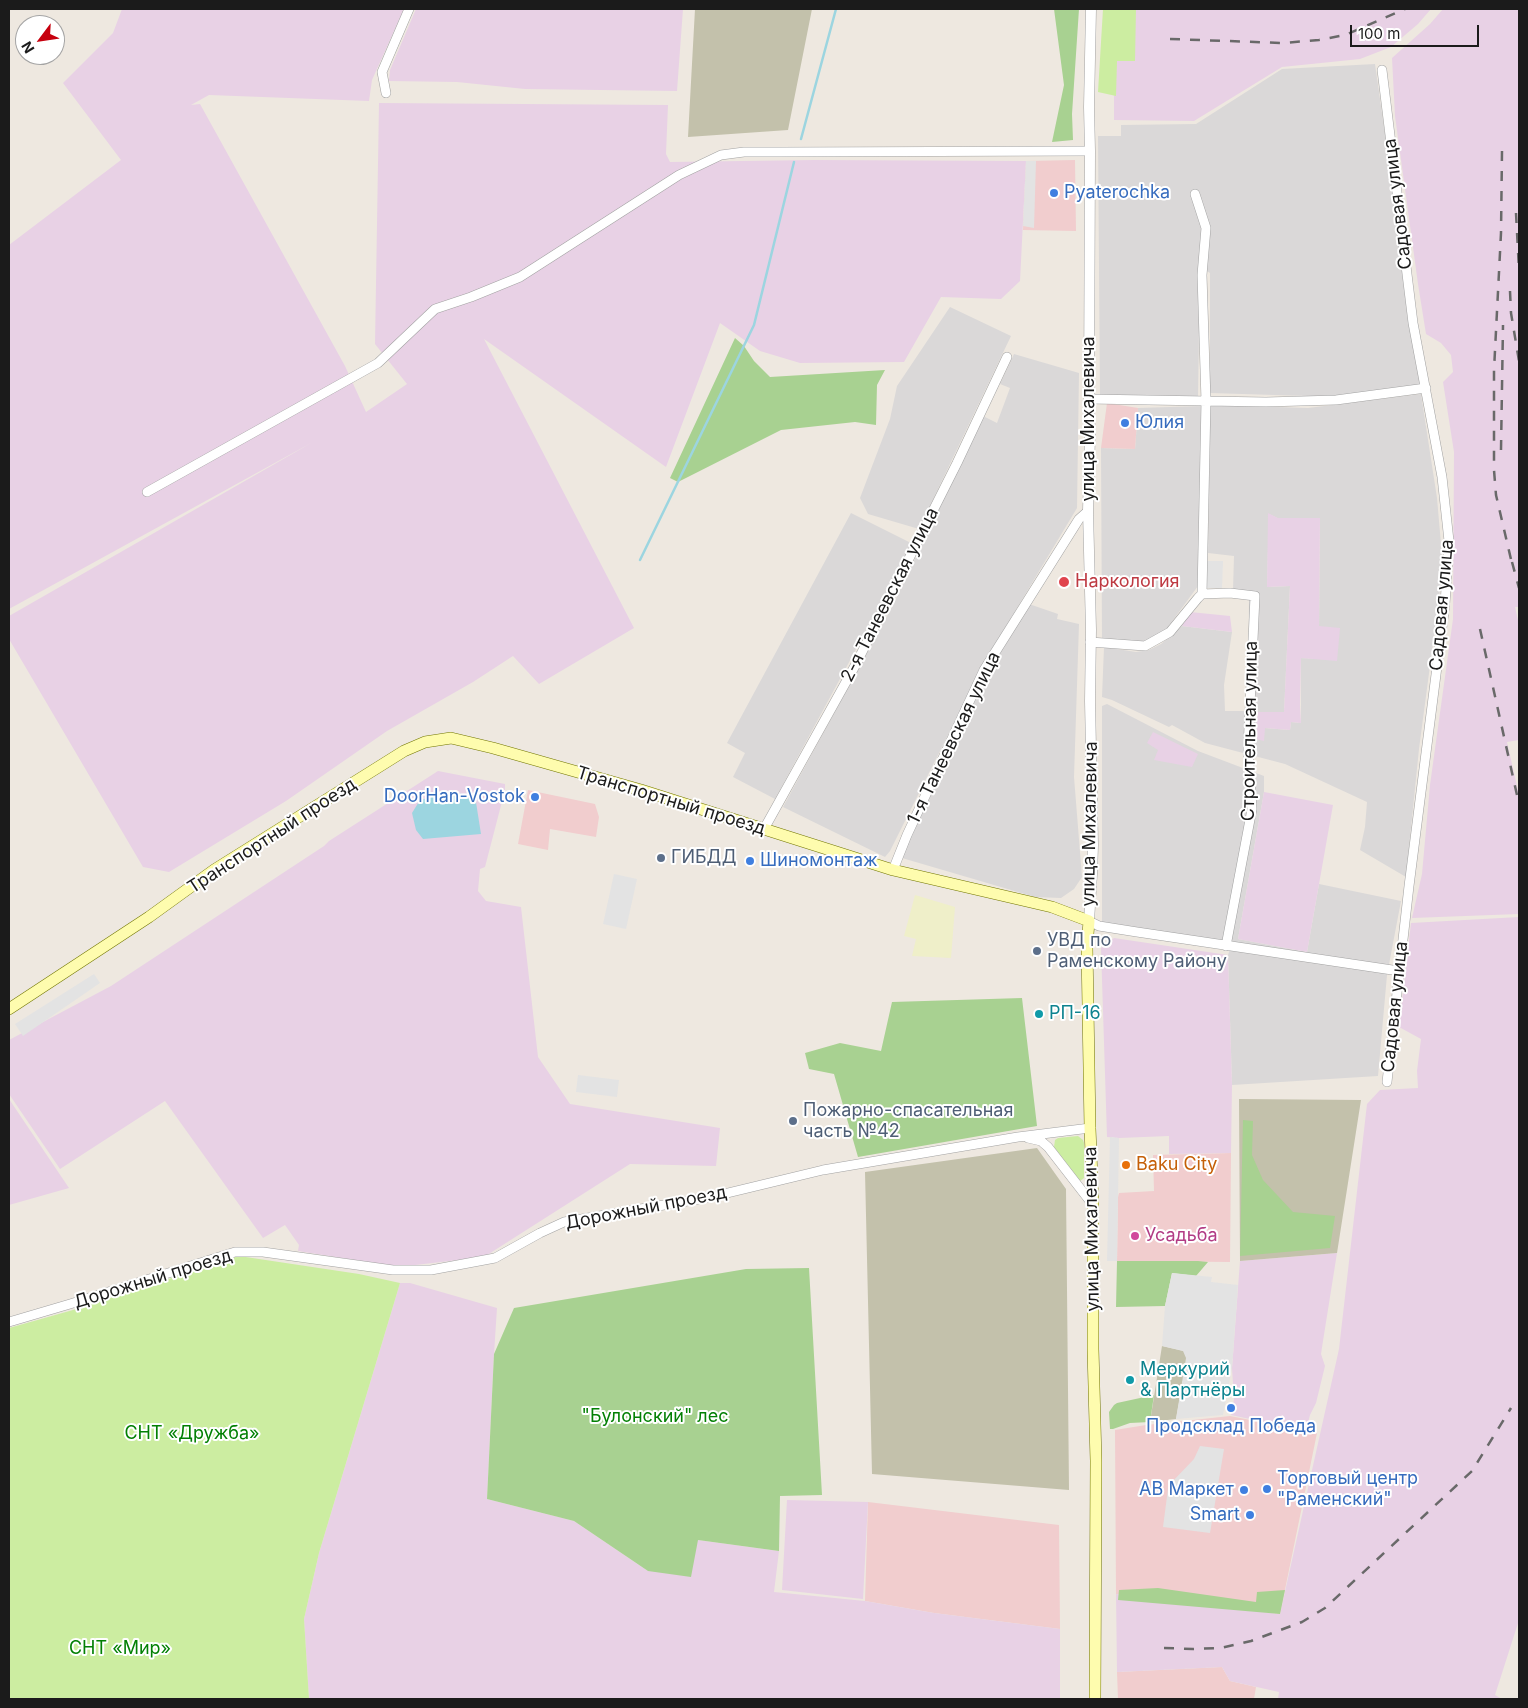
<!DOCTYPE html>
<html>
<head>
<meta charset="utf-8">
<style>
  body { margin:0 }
  #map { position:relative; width:1528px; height:1708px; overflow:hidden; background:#eee8e0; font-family:Inter,sans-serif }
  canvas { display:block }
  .frame { position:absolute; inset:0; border:10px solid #1b1b1b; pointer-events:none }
  .north { position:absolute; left:15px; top:15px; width:50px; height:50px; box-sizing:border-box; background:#fff; border:1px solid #a4a4a4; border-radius:50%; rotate:239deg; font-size:14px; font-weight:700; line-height:20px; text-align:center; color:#1b1b1b }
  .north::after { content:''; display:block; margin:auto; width:18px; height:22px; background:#c7000e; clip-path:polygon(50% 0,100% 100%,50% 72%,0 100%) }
  .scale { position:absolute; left:1350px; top:25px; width:129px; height:22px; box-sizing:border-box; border:2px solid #1b1b1b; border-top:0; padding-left:6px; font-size:15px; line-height:18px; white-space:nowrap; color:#1b1b1b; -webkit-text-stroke:4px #fff; paint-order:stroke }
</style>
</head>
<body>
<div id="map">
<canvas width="1528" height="1708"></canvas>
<div class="frame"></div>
<div class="north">N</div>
<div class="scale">100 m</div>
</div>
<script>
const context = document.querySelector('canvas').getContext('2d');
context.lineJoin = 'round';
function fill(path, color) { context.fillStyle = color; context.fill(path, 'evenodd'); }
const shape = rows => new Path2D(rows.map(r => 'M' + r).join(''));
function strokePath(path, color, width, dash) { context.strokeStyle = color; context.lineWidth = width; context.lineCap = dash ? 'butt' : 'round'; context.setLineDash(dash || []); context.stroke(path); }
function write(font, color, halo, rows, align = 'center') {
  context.font = font + ' Inter,sans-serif'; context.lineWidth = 4; context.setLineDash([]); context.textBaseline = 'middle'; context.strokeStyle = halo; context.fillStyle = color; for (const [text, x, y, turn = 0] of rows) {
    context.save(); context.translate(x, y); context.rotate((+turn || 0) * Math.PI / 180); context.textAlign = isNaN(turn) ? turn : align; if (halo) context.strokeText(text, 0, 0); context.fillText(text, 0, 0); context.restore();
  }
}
fill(shape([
  [1375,64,1421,386,1339,397,1210,393,1210,273,1200,267,1198,398,1100,397,1098,136,1121,136,1121,125,1196,124,1282,69],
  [950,307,1011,336,919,529,868,514,860,498,890,419,897,386],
  [1014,354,1079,373,1077,508,984,663,890,851,885,857,783,807,892,607,983,416,997,423,1010,388,1000,384],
  [1421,394,1437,498,1443,567,1419,749,1406,877,1360,850,1365,827,1367,802,1285,764,1205,743,1172,725,1169,727,1112,700,1102,697,1104,647,1136,652,1149,650,1161,644,1182,626,1232,632,1224,685,1225,711,1248,711,1249,600,1233,590,1234,556,1208,553,1210,405,1308,408],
  [1269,514,1277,518,1320,518,1319,627,1337,660,1301,658,1301,723,1291,722,1290,730,1265,728,1284,713,1290,586,1267,587],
  [1202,406,1198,586,1165,631,1140,644,1102,641,1101,448,1135,449,1138,408],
  [851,513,913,544,775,799,733,777,745,753,727,743],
  [1029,604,1058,614,1057,619,1079,624,1074,777,1082,877,1074,889,1061,898,1035,897,902,858,910,837,982,680],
  [1107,704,1198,751,1264,776,1264,792,1238,939,1307,952,1319,884,1401,901,1387,975,1378,1076,1232,1085,1228,955,1232,943,1102,922,1102,706]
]), '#dad8d8');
fill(shape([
  [1075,160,1076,231,1023,230,1026,161],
  [1107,403,1138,408,1135,449,1101,448],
  [528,790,595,804,599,817,596,837,550,829,548,850,518,844],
  [1231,1153,1230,1262,1117,1261,1118,1197,1119,1193,1154,1191,1153,1155],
  [1230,1416,1317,1433,1280,1614,1116,1594,1115,1430,1146,1425],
  [868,1502,1059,1525,1060,1629,934,1613,865,1601],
  [1222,1667,1230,1681,1256,1687,1254,1699,1118,1699,1117,1672]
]), '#f1cdce');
fill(shape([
  [122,9,404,9,372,80,369,101,209,95,191,105,200,104,345,366,366,412,407,384,375,344,379,103,668,105,666,154,670,162,814,160,1026,161,1020,281,1001,299,941,297,904,362,800,363,760,351,720,323,666,467,484,339,634,628,539,684,513,656,473,682,387,731,286,801,169,872,143,867,9,639,9,616,313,442,9,609,9,245,121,160,63,83,113,33],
  [416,9,683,9,677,91,525,89,457,82,389,81,390,70],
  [1134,9,1431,9,1418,24,1391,47,1360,59,1282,67,1194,121,1114,120,1114,59],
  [1443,9,1519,9,1519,607,1515,607,1519,625,1519,740,1507,742,1519,795,1519,914,1412,918,1422,874,1430,785,1453,619,1454,452,1443,382,1453,372,1451,355,1441,343,1426,334,1418,284,1395,116,1392,58,1430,24],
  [1268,513,1278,518,1320,518,1319,626,1340,628,1337,661,1301,658,1300,705,1301,723,1291,722,1290,730,1265,728,1264,741,1256,739,1257,712,1284,712,1290,586,1267,587],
  [1190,612,1230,616,1232,632,1182,626],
  [1153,732,1198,754,1192,767,1154,760,1158,750,1147,743],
  [438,771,505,784,505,790,485,867,480,869,478,891,486,901,521,907,538,1057,570,1104,720,1128,716,1166,630,1164,484,1257,398,1267,298,1251,299,1245,285,1225,263,1238,165,1101,60,1169,9,1094,9,1040,111,986,324,846,329,841],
  [1264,792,1333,805,1307,952,1238,939],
  [1519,917,1519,1620,1495,1695,1502,1699,1278,1699,1279,1692,1230,1681,1222,1667,1117,1672,1116,1594,1280,1614,1339,1349,1367,1104,1380,1090,1418,1088,1417,1071,1421,1039,1399,1027,1411,923],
  [1114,938,1228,955,1232,1085,1231,1153,1169,1154,1169,1136,1119,1138,1107,1137,1101,948],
  [9,1099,69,1188,9,1205],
  [1337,1253,1323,1341,1321,1354,1325,1366,1316,1403,1310,1415,1306,1431,1231,1415,1234,1399,1232,1368,1240,1261],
  [400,1283,410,1283,497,1308,494,1354,487,1499,574,1521,648,1571,698,1540,779,1551,774,1592,865,1601,934,1613,1060,1629,1060,1699,309,1699,304,1619,319,1553],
  [787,1500,868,1502,863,1599,782,1590]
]), '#e8d1e5');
fill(shape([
  [695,9,812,9,788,130,688,137],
  [1239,1099,1361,1100,1337,1253,1240,1261],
  [1037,1148,1066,1189,1069,1490,872,1474,865,1172],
  [1162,1346,1184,1351,1187,1358,1176,1419,1150,1422]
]), '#c3c1ab');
fill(shape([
  [915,895,955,907,951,958,912,956,916,939,904,936]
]), '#efefc9');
fill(shape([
  [1103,9,1136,9,1135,61,1117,61,1116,96,1098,92],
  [1078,1136,1083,1140,1084,1143,1084,1178,1080,1181,1054,1147,1055,1140,1058,1138],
  [239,1256,359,1274,400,1283,319,1553,304,1619,309,1699,9,1699,9,1328,73,1310]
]), '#cceda1');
fill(shape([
  [1054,9,1079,9,1072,114,1073,140,1052,142,1064,85],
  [735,338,744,346,754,361,770,377,885,370,877,385,876,425,855,422,781,430,678,482,670,478],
  [1022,998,1037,1126,858,1157,834,1074,809,1069,805,1053,840,1043,881,1051,892,1002],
  [1243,1120,1253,1121,1252,1155,1263,1180,1293,1212,1335,1216,1330,1248,1240,1256],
  [1117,1261,1198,1261,1208,1262,1196,1276,1172,1273,1165,1306,1116,1307],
  [809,1268,822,1495,780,1496,779,1551,698,1540,691,1577,648,1571,574,1521,487,1499,494,1354,514,1308,746,1269],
  [1154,1395,1150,1422,1130,1423,1113,1429,1110,1429,1109,1412,1114,1405,1117,1403],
  [1158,1588,1256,1602,1257,1592,1285,1590,1280,1614,1118,1600,1119,1590]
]), '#a8d191');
fill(shape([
  [1026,161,1036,161,1034,228,1023,226],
  [1207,561,1223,561,1222,588,1206,588],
  [614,874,637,879,626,929,603,924],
  [94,974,100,983,23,1036,15,1024],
  [578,1075,619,1080,617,1097,576,1092],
  [1110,1137,1119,1138,1117,1261,1107,1261],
  [1172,1273,1212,1277,1211,1282,1238,1285,1232,1368,1223,1415,1176,1419,1186,1358,1183,1351,1162,1346,1165,1306],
  [1200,1446,1224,1449,1210,1533,1163,1527,1168,1489,1171,1486,1171,1483,1194,1459]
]), '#e3e3e3');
fill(shape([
  [451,792,475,796,481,834,423,839,416,830,412,813,420,800]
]), '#9cd5e0');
strokePath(shape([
  [801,139,836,9],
  [640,560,754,325,794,162]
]), '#9cd5e0', 2.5);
const minor = shape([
  [1382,70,1413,323,1442,477,1449,541,1445,604,1409,886,1387,1082],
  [386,93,382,72,409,9],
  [1089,399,1266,402,1336,400,1426,388],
  [147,492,378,363,435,309,471,297,520,277,679,175,721,155,744,152,780,152,1090,151],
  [1202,594,1230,593,1255,596,1248,749,1252,809,1226,946],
  [1090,642,1145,646,1170,632,1198,598,1202,594,1206,401,1202,275,1206,228,1195,194],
  [764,829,856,664,957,463,1007,357],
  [893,870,907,835,984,670,1079,519,1088,511],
  [1089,921,1099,926,1137,932,1399,971],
  [1028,1138,1041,1141,1048,1147,1093,1205],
  [9,1322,70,1304,235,1252,263,1252,393,1270,431,1270,495,1258,540,1233,564,1222,711,1197,823,1170,1018,1137,1090,1128]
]);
const tertiary = shape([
  [1089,921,1092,874,1093,845,1090,701,1091,630,1088,511,1090,435,1089,399,1090,151,1089,107,1091,9]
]);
const secondary = shape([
  [9,1009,149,917,214,870,404,751,425,742,451,738,493,748,641,790,893,870,1052,907,1089,921,1087,947,1090,1128,1093,1205,1093,1349,1096,1461,1095,1699]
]);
strokePath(minor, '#a2a2a2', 10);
strokePath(tertiary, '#a2a2a2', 11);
strokePath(secondary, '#717500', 12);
strokePath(minor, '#fff', 9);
strokePath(tertiary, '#fff', 10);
strokePath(secondary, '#fefcae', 11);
strokePath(shape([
  [1170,39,1283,43,1319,40,1345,35,1405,9],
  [1502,151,1501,233,1494,370,1494,470,1496,495,1513,568],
  [1516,213,1519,270],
  [1510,291,1511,313,1519,361],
  [1501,450,1503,325],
  [1512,562,1519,588],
  [1480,629,1519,804],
  [1164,1648,1193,1649,1221,1648,1251,1641,1302,1622,1325,1608,1472,1471,1511,1408]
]), '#696969', 2.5, [10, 10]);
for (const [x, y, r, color] of [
  [1054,193,5,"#3f7fe0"],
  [1125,423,5,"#3f7fe0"],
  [1064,582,6,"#e0444e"],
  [535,797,5,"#3f7fe0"],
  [661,858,5,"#5c6f8a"],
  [750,861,5,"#3f7fe0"],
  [1037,951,5,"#5c6f8a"],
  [1039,1014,5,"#0f9aa8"],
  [793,1121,5,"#5c6f8a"],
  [1126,1165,5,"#e8710a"],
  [1135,1236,5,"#d1479c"],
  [1130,1380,5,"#0f9aa8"],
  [1231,1408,5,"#3f7fe0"],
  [1267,1489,5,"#3f7fe0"],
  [1244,1490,5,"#3f7fe0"],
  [1250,1515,5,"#3f7fe0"]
]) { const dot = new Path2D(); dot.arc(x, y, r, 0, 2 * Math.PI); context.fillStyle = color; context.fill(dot); strokePath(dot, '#fff', 2); }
write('18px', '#366cbe', '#fff', [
  ["Pyaterochka",1064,193],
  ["Юлия",1135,423],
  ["DoorHan-Vostok",525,797,"right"],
  ["Шиномонтаж",760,861],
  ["Продсклад Победа",1231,1427,"center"],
  ["Торговый центр",1277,1479],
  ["\"Раменский\"",1277,1500],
  ["АВ Маркет",1234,1490,"right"],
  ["Smart",1240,1515,"right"]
], 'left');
write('18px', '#1b1b1b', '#fff', [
  ["Садовая улица",1398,204,-97],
  ["улица Михалевича",1089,419,-90],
  ["2-я Танеевская улица",890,595,-63],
  ["Садовая улица",1442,605,-85],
  ["Строительная улица",1250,731,-89],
  ["1-я Танеевская улица",954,738,-64],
  ["Транспортный проезд",671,801,17],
  ["улица Михалевича",1090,824,-89],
  ["Транспортный проезд",272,836,-33],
  ["Садовая улица",1395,1007,-84],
  ["Дорожный проезд",646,1208,-11],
  ["улица Михалевича",1092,1229,-91],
  ["Дорожный проезд",153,1279,-17]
]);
write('18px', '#be3a42', '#fff', [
  ["Наркология",1075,582]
], 'left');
write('18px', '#4e5e75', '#fff', [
  ["ГИБДД",671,858],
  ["УВД по",1047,941],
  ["Раменскому Району",1047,962],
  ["Пожарно-спасательная",803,1111],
  ["часть №42",803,1132]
], 'left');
write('18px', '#0d838f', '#fff', [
  ["РП-16",1049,1014],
  ["Меркурий",1140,1370],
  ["& Партнёры",1140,1391]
], 'left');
write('18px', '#c56008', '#fff', [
  ["Baku City",1136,1165]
], 'left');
write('18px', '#b23c85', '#fff', [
  ["Усадьба",1145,1236]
], 'left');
write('18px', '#038004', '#fff', [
  ["\"Булонский\" лес",655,1417],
  ["СНТ «Дружба»",192,1434],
  ["СНТ «Мир»",120,1649]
]);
</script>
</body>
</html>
